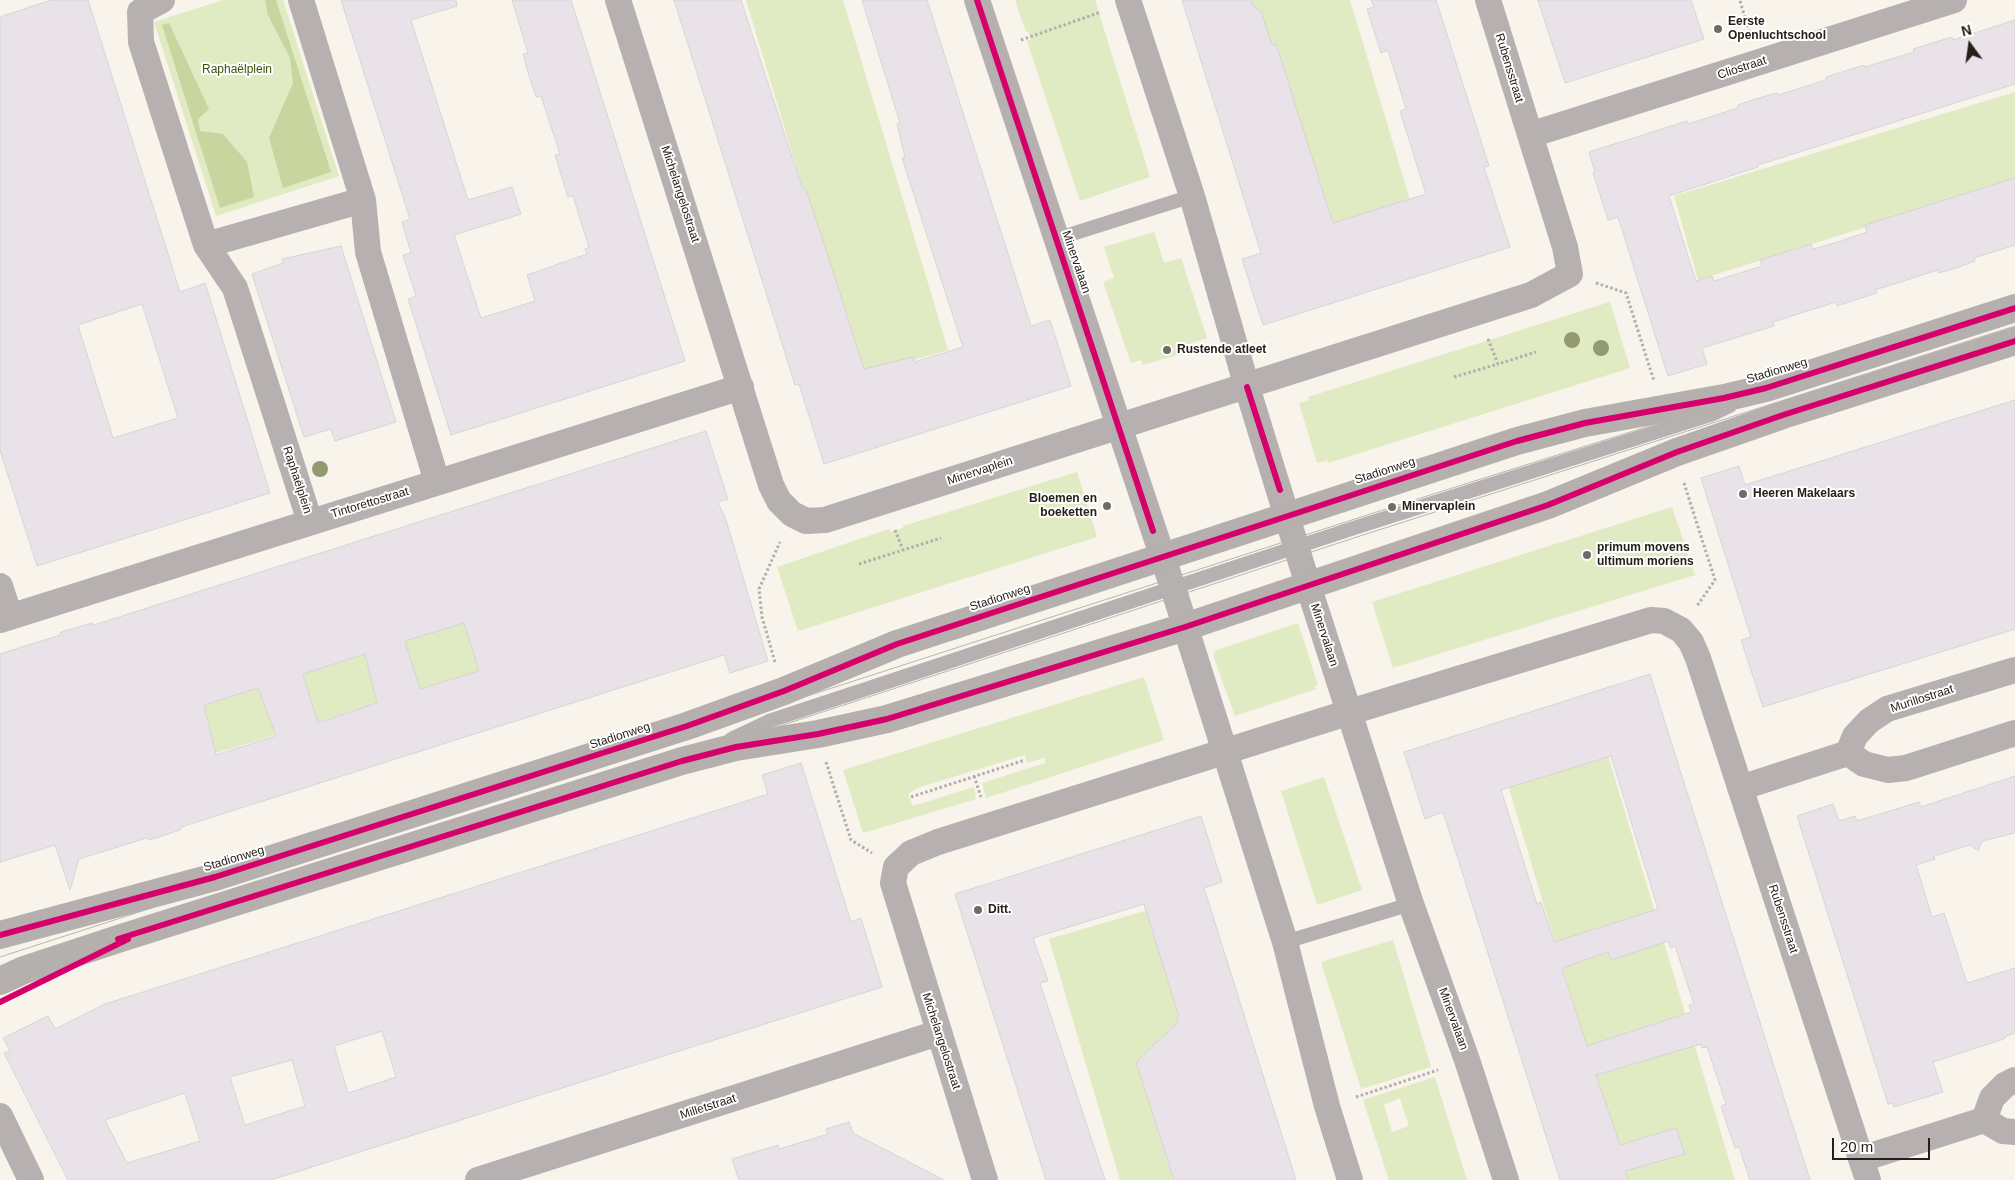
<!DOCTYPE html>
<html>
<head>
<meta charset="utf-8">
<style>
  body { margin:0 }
  #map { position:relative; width:2015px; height:1180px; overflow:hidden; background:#f8f3eb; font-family:Arial,sans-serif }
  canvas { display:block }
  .north { position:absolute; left:1945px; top:20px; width:50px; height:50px; -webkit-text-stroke:4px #fff; paint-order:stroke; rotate:346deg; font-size:14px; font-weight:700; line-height:20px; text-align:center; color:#252018 }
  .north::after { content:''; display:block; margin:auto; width:18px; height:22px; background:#252018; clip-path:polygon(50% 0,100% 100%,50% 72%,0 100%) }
  .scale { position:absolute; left:1832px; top:1138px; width:98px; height:22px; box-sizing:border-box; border:2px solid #252018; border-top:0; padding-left:6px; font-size:15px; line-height:18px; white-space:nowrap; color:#252018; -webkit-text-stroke:4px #fff; paint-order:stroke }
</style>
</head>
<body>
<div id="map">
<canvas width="2015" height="1180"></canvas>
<div class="north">N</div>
<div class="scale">20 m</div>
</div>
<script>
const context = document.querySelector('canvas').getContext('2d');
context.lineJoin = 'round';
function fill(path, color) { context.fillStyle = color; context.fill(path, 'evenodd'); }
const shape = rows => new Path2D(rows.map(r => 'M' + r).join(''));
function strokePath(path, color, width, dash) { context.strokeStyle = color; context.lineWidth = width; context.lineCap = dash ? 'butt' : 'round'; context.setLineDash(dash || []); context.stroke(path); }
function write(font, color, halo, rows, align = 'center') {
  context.font = font + ' Arial,sans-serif'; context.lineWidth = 4; context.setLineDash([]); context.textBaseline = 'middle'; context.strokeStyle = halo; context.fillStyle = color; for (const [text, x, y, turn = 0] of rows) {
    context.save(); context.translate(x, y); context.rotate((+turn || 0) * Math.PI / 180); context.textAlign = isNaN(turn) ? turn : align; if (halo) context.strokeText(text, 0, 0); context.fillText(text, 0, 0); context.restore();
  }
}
fill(shape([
  [223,0,283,0,339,176,216,216,154,22],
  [746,0,843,0,948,350,859,376],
  [1015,0,1095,0,1150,177,1080,201,1027,41,1031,40,1028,31,1026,32],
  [1248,0,1350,0,1410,200,1316,229],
  [2015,92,2015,180,1698,280,1674,196],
  [1154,232,1164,263,1181,258,1207,338,1189,344,1191,351,1143,365,1141,360,1131,363,1103,282,1114,278,1104,247],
  [1610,302,1630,368,1328,463,1327,460,1317,463,1299,403,1309,400,1308,397],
  [1077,472,1097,537,798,631,777,567,889,529,890,532,903,528,903,526],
  [1672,507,1695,575,1393,668,1372,602],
  [651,524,678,613,45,805,18,716],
  [1298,623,1318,685,1315,686,1316,689,1235,716,1213,655,1215,654,1214,651],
  [1144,677,1164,740,986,798,982,783,1045,763,1045,758,1027,763,1025,755,917,788,908,794,913,806,974,787,976,799,863,833,843,770],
  [1607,752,1735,1180,1626,1180,1507,782],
  [1324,777,1362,890,1317,905,1281,791],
  [1148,910,1228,1180,1120,1180,1049,939],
  [1393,940,1431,1067,1361,1089,1321,962],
  [1435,1077,1467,1180,1389,1180,1363,1100],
  [1400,1098,1409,1126,1392,1132,1384,1105]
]), '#e0eac3');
fill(shape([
  [265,0,276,0,331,172,283,188,269,138,293,83,290,58,268,15],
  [169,23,209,109,198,119,200,131,223,134,247,162,254,197,220,208,162,25]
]), '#c8d59e');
const building = shape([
  [51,0,88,0,180,292,205,283,270,493,37,566,0,450,0,17,51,0],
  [142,304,178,418,113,438,78,325,142,304],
  [341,0,456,0,457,6,411,20,468,200,512,187,521,214,454,235,481,318,535,301,527,275,587,254,585,249,589,247,573,196,568,197,555,155,560,154,541,96,536,97,529,76,523,54,528,53,512,0,571,0,685,361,451,435,408,299,416,296,403,255,411,253,402,222,410,219,341,0],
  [674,0,741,0,793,160,803,189,806,189,831,265,864,369,913,357,914,362,963,347,902,158,905,157,897,124,900,123,862,0,927,0,1031,326,1050,320,1071,386,824,464,799,384,795,385,674,0],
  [1182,0,1251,0,1253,6,1261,11,1272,45,1276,44,1333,223,1426,194,1400,111,1406,109,1388,50,1381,53,1367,9,1374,7,1371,0,1436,0,1489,166,1484,167,1510,247,1263,325,1242,259,1261,253,1182,0],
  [1538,0,1691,0,1704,39,1565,83,1538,0],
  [2015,20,2015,84,1758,165,1758,167,1669,196,1696,281,1712,276,1714,281,1762,266,1760,260,1811,244,1813,249,1838,242,1867,232,1865,225,2015,178,2015,245,1974,258,1975,261,1956,268,1939,273,1938,270,1875,290,1877,293,1837,306,1836,302,1773,322,1774,326,1702,348,1707,364,1668,376,1618,217,1608,220,1593,173,1595,172,1589,152,1687,121,1688,124,1738,108,1738,105,1755,99,1777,93,1778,95,1826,80,1826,77,1864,65,1865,67,1914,52,1913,49,1952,37,1953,40,2015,20],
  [341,246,396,422,335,441,331,429,304,437,252,274,283,263,282,259,341,246],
  [2015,400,2015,629,1763,707,1741,640,1751,637,1701,478,1739,466,1745,485,2015,400],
  [706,431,728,499,718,502,726,520,768,661,730,673,724,655,181,827,180,830,150,840,147,838,79,859,70,890,55,845,0,862,0,654,60,635,61,632,92,623,94,625,169,601,706,431],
  [464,623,479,671,420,689,405,641,464,623],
  [365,654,377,703,318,723,303,674,365,654],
  [258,688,276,736,216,755,204,705,258,688],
  [1650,674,1673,748,1810,1180,1750,1180,1739,1147,1735,1148,1728,1128,1721,1106,1726,1104,1707,1047,1702,1048,1701,1044,1596,1075,1620,1145,1676,1128,1685,1154,1625,1171,1628,1180,1560,1180,1443,812,1425,819,1404,752,1650,674],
  [1611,756,1658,909,1554,942,1541,902,1537,904,1501,790,1611,756],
  [1668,941,1671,948,1675,946,1694,1004,1689,1005,1691,1012,1587,1046,1562,968,1608,952,1611,960,1668,941],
  [801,763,851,922,861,918,882,987,271,1180,68,1180,4,1053,10,1051,3,1038,48,1016,55,1029,105,1004,768,794,762,775,801,763],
  [382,1031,396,1077,348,1093,334,1046,382,1031],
  [292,1060,305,1106,245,1125,230,1077,292,1060],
  [185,1093,200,1141,127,1163,105,1120,185,1093],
  [2015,776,2015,833,1982,841,1978,851,1970,845,1934,856,1935,859,1916,865,1932,917,1944,913,1967,983,2015,968,2015,1033,2006,1036,2004,1039,1933,1062,1943,1092,1894,1107,1893,1103,1888,1104,1797,816,1833,804,1839,821,1855,816,1857,821,1919,802,1921,807,2015,776],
  [1201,816,1222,882,1204,888,1296,1180,1174,1180,1136,1062,1178,1022,1177,1018,1179,1017,1144,904,1033,938,1048,981,1040,983,1105,1180,1046,1180,955,894,1201,816],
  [849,1122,853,1133,944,1180,739,1180,732,1159,778,1145,779,1149,828,1134,826,1129,849,1122]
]);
fill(building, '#e9e2e8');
strokePath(building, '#d8d4d5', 1);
strokePath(shape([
  [1740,1,1750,34],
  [1021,40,1101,12],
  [1596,283,1626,293,1654,381],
  [1488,339,1498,364,1536,352],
  [1454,377,1498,364],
  [1684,483,1715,580,1697,606],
  [895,530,903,550],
  [859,564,941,538],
  [775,662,762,617,759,589,780,542],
  [826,762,851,840,872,853],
  [974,776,981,797],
  [911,797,1025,760],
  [1356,1097,1438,1070]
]), '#b2aeac', 3, [2.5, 2.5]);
strokePath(shape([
  [1056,239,1192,196],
  [731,739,769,721,1357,527,1713,414,1730,406],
  [1285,942,1411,904]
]), '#b6b1b0', 14);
strokePath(shape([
  [162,0,140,12,141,42,206,245,235,288,310,522],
  [301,0,363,200,368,252,437,482],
  [618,0,771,485,779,501,792,514,806,521,825,520,1531,295,1570,274,1565,247,1488,0],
  [977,0,1176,597,1285,942,1327,1106,1350,1180],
  [1128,0,1192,196,1247,387,1308,585,1411,904,1467,1060,1506,1180],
  [1530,135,1954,0],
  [206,245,363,200],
  [0,586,10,617],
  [0,620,741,387],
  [1848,753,1864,764,1888,770,1906,768,2015,733],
  [1740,788,1848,753,1855,736,1869,721,1887,709,2015,670],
  [0,1116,31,1180],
  [1984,1120,1992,1098,2005,1085,2015,1080],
  [1861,1159,1984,1120,2003,1131,2015,1132],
  [478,1180,938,1033],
  [985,1180,893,883,896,867,911,853,938,842,1350,712,1651,620,1664,621,1681,630,1691,642,1698,658,1868,1180]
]), '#b6b1b0', 26);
strokePath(shape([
  [0,935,215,877,687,726,784,691,897,644,1517,441,1585,423,1724,398,1766,388,2015,308],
  [0,981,24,970,118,939,682,761,736,747,818,734,887,719,1185,627,1548,505,1677,452,1783,415,2015,341]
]), '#b5b0ae', 28);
strokePath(shape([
  [0,957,1392,507,2015,311],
  [0,972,734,741,1360,536,2015,326]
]), '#b8b4b0', 1);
strokePath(shape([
  [977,0,1153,531],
  [1247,387,1280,490],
  [0,935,215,877,687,726,784,691,897,644,1517,441,1585,423,1724,398,1766,388,2015,308],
  [118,939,682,761,736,747,818,734,887,719,1185,627,1548,505,1677,452,1783,415,2015,341],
  [0,1002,128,939]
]), '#d6006c', 6);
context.fillStyle = '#939a70';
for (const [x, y] of [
  [1572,340],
  [1601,348],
  [320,469]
]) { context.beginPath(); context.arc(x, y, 8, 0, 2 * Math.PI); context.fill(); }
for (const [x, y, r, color] of [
  [1718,29,5,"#6f6a62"],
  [1167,350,5,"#6f6a62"],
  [1743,494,5,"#6f6a62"],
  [1107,506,5,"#6f6a62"],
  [1392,507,5,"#6f6a62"],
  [1587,555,5,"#6f6a62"],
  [978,910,5,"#6f6a62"]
]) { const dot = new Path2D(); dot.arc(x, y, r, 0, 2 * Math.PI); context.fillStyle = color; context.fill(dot); strokePath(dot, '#fff', 2); }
write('bold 12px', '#252018', '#fff', [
  ["Eerste",1728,22],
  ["Openluchtschool",1728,36],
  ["Rustende atleet",1177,350],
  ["Heeren Makelaars",1753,494],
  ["Bloemen en",1097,499,"right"],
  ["boeketten",1097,513,"right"],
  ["Minervaplein",1402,507],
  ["primum movens",1597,548],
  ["ultimum moriens",1597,562],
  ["Ditt.",988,910]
], 'left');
write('12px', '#252018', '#fff', [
  ["Rubensstraat",1509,68,73],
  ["Cliostraat",1742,68,-18],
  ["Michelangelostraat",680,194,72],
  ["Minervalaan",1076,262,71],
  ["Stadionweg",1777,371,-17],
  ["Minervaplein",980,471,-18],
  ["Stadionweg",1385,471,-18],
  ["Raphaëlplein",297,480,72],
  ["Tintorettostraat",370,503,-17],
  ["Stadionweg",1000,598,-18],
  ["Minervalaan",1324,635,72],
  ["Murillostraat",1922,699,-18],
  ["Stadionweg",620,736,-18],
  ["Stadionweg",234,859,-17],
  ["Rubensstraat",1783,919,72],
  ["Minervalaan",1453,1019,70],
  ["Michelangelostraat",941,1041,72],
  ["Milletstraat",708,1107,-18]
]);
write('12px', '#40510c', '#fff', [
  ["Raphaëlplein",237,70]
]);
</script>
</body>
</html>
